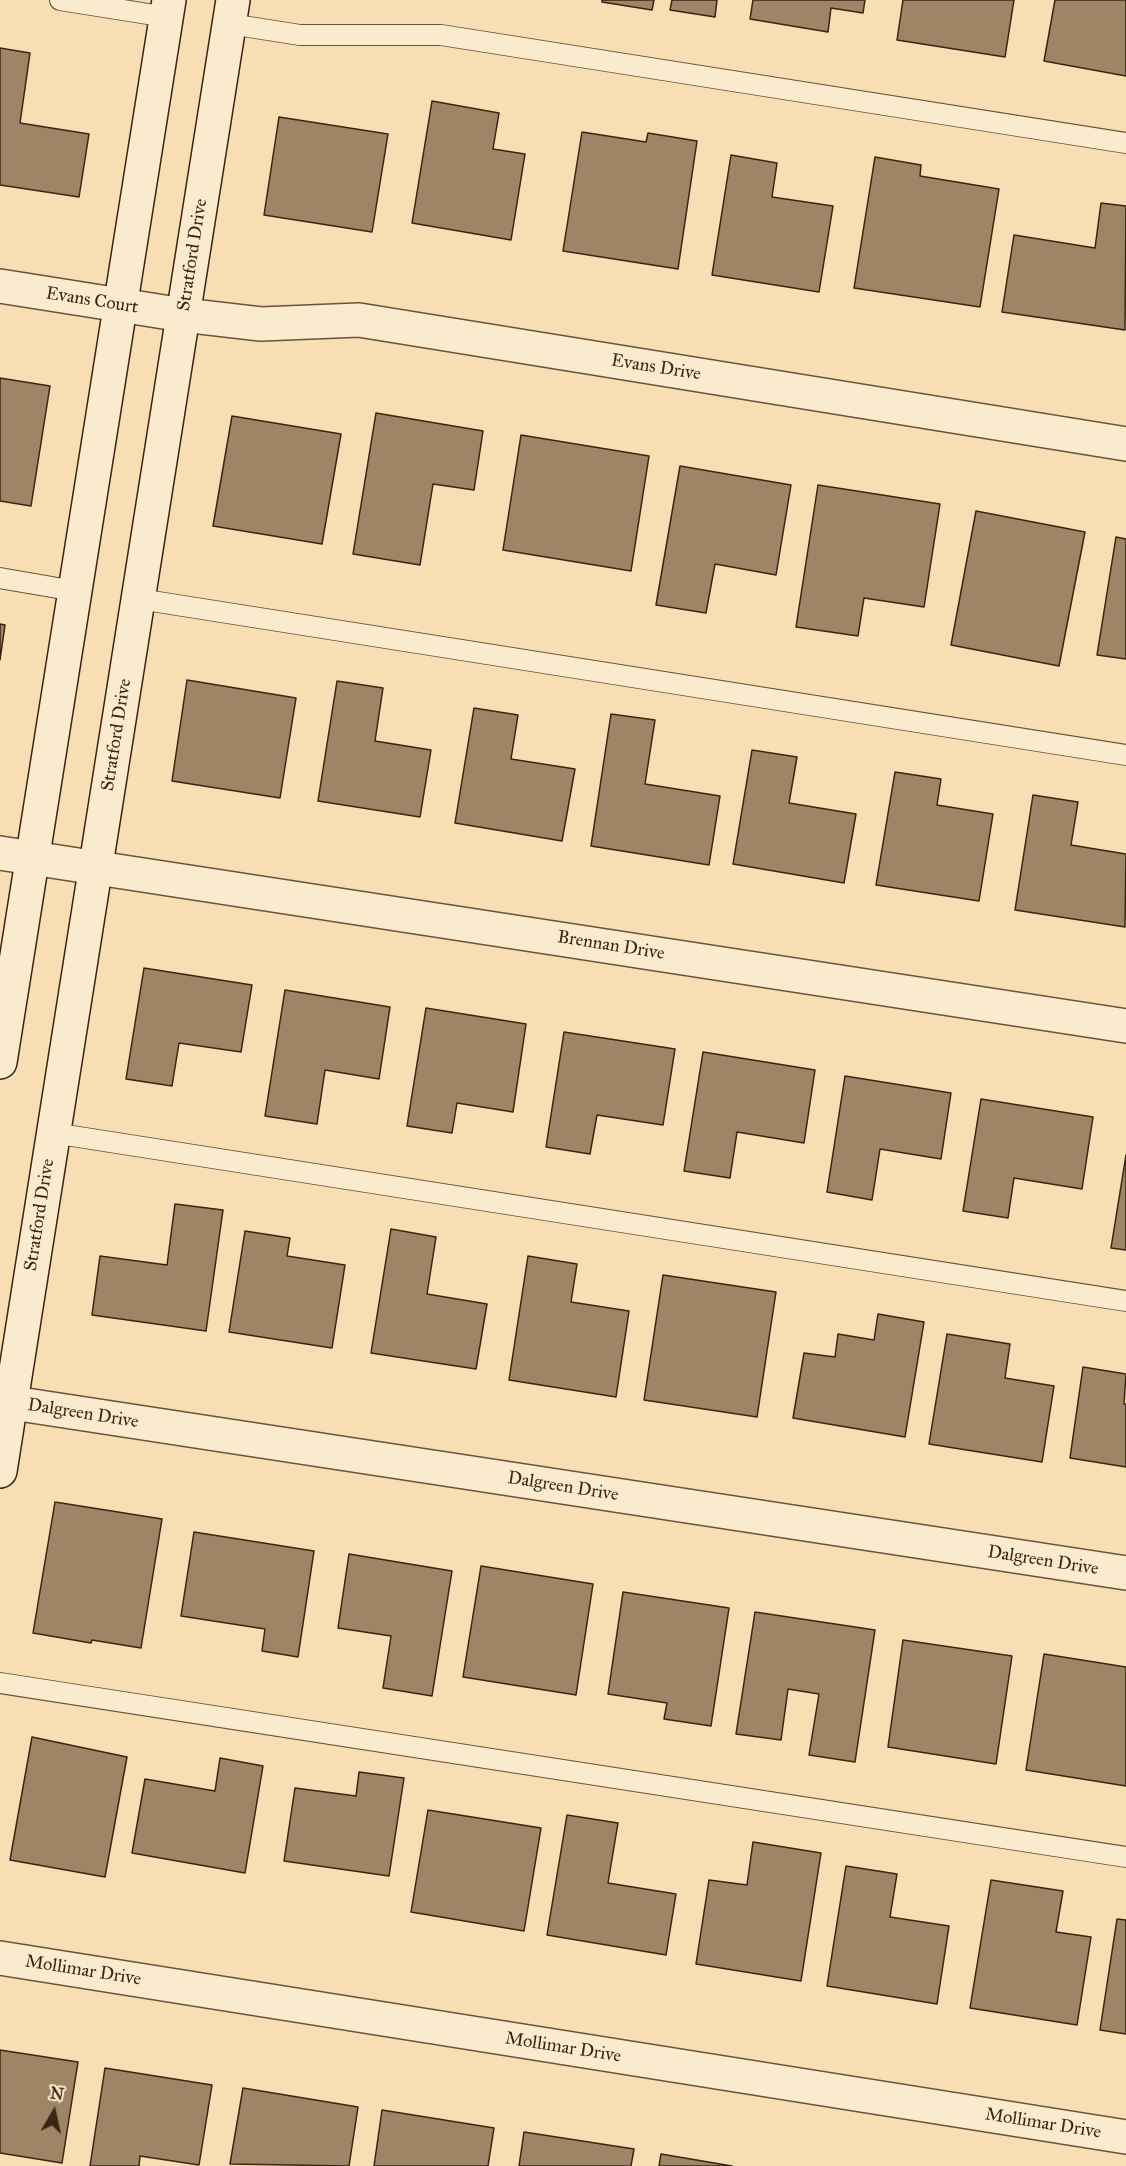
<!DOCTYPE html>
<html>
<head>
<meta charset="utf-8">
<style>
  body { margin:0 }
  #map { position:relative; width:1126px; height:2166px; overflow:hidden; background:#f8deb3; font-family:"IM FELL Great Primer",serif }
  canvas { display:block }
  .north { position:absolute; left:24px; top:2082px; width:60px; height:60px; -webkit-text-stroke:4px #faeace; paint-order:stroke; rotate:9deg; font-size:16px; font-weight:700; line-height:24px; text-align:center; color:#3a2513 }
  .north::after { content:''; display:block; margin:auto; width:21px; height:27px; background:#3a2513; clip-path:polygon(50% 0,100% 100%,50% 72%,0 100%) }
</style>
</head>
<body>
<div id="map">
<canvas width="1126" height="2166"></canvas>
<div class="north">N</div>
</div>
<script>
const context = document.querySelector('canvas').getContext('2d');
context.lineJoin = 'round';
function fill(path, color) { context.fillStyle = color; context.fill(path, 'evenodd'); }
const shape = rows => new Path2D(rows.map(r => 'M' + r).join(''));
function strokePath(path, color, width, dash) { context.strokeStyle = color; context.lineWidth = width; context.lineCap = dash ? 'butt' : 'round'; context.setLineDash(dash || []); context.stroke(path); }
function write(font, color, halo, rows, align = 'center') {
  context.font = font + ' "IM FELL Great Primer",serif'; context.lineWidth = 4.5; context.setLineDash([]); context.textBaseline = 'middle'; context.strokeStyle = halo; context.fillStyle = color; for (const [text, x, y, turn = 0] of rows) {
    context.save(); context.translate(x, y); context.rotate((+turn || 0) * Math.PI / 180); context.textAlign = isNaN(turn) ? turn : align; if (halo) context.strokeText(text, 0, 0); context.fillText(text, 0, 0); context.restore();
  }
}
const building = shape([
  [602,0,654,0,652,10,602,2,602,0],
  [672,0,717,0,715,17,670,10,672,0],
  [753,0,865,0,863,13,831,8,828,32,750,19,753,0],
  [903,0,1014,0,1005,57,897,40,903,0],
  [1055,0,1126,0,1126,76,1044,61,1055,0],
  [0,48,30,53,20,123,89,134,79,197,0,185,0,48],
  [432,101,499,113,493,149,525,154,511,240,412,223,432,101],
  [279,117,388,134,372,232,264,215,279,117],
  [582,132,646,142,648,133,697,141,678,269,563,251,582,132],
  [731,155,777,163,772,197,833,206,819,292,712,275,731,155],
  [875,157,921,165,920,176,999,189,980,307,854,288,875,157],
  [1101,203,1126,206,1125,330,1002,312,1014,235,1095,248,1101,203],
  [0,378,50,386,31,506,0,501,0,378],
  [376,413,483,431,474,490,433,484,420,565,353,554,376,413],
  [232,416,341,434,322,544,213,526,232,416],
  [521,435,649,456,631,571,503,550,521,435],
  [680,466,791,485,776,575,715,564,706,613,656,605,680,466],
  [818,485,940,504,924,607,864,598,858,636,796,627,818,485],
  [976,511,1085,532,1059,666,951,645,976,511],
  [1116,537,1126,539,1126,659,1097,655,1116,537],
  [0,624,5,625,0,660,0,624],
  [187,680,296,698,280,798,172,781,187,680],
  [337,681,383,688,375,741,431,750,420,817,318,801,337,681],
  [474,708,518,715,511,759,575,769,562,841,455,823,474,708],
  [611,714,655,720,645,784,720,796,709,865,591,846,611,714],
  [752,750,797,757,789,803,856,814,844,883,733,864,752,750],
  [895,772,941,779,937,805,993,814,979,901,876,885,895,772],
  [1033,795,1078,802,1071,845,1126,854,1125,927,1015,910,1033,795],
  [144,968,252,985,241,1052,179,1043,172,1086,126,1079,144,968],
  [285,990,390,1007,379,1079,325,1070,317,1124,265,1116,285,990],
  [426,1008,526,1024,513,1112,457,1103,452,1133,407,1126,426,1008],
  [564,1032,675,1049,663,1125,597,1115,590,1154,546,1147,564,1032],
  [703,1052,815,1070,804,1143,737,1132,730,1178,684,1171,703,1052],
  [845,1076,951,1093,941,1159,880,1149,872,1200,827,1192,845,1076],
  [981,1099,1093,1117,1082,1189,1014,1178,1008,1218,963,1211,981,1099],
  [1126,1155,1126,1250,1111,1248,1126,1155],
  [175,1204,223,1210,206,1331,92,1315,100,1256,167,1265,175,1204],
  [391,1229,436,1237,427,1294,487,1304,476,1369,371,1353,391,1229],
  [245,1231,290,1238,287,1256,345,1265,332,1348,229,1332,245,1231],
  [528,1256,577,1264,571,1302,629,1311,616,1397,509,1380,528,1256],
  [663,1275,776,1292,757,1417,644,1400,663,1275],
  [878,1314,924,1322,905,1437,793,1418,804,1353,835,1357,838,1334,874,1340,878,1314],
  [947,1334,1010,1344,1005,1378,1054,1386,1042,1462,929,1444,947,1334],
  [1083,1367,1126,1374,1124,1404,1126,1404,1126,1467,1070,1458,1083,1367],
  [55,1502,162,1519,141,1648,92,1640,91,1643,33,1633,55,1502],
  [194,1532,314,1551,298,1657,262,1651,265,1629,181,1616,194,1532],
  [349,1554,452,1571,432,1696,383,1688,391,1636,338,1628,349,1554],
  [481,1566,593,1584,576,1695,463,1677,481,1566],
  [623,1592,729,1608,711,1726,664,1719,667,1703,608,1694,623,1592],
  [755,1612,875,1630,855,1762,809,1755,819,1694,788,1689,781,1740,736,1734,755,1612],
  [903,1640,1012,1656,996,1764,888,1747,903,1640],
  [1044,1654,1126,1667,1126,1786,1026,1770,1044,1654],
  [32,1737,127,1757,105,1877,10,1860,32,1737],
  [220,1758,263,1766,245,1873,132,1853,145,1779,215,1791,220,1758],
  [359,1772,404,1778,389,1876,284,1861,295,1788,356,1796,359,1772],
  [428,1810,541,1828,524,1931,411,1912,428,1810],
  [567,1815,618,1823,608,1883,676,1894,666,1955,547,1935,567,1815],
  [753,1842,821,1853,801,1981,696,1964,709,1880,747,1885,753,1842],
  [846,1866,897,1874,890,1917,949,1926,937,2004,827,1986,846,1866],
  [991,1880,1063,1891,1056,1932,1091,1937,1077,2025,970,2008,991,1880],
  [1117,1919,1126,1920,1126,2034,1100,2030,1117,1919],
  [0,2050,78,2062,62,2163,0,2153,0,2050],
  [105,2068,212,2085,199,2165,140,2156,139,2166,90,2166,105,2068],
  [243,2088,358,2107,349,2166,230,2164,243,2088],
  [382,2110,494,2128,488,2166,374,2166,382,2110],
  [524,2132,634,2149,631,2166,519,2166,524,2132],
  [661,2154,732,2166,659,2166,661,2154]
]);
fill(building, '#9d8566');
strokePath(building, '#3a2513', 1.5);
const lane = shape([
  [60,0,167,17],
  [230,24,300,35,441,35,1126,143],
  [0,578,75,591],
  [139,599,1126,755],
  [53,1133,1126,1301],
  [0,1683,1126,1857]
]);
const street = shape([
  [0,286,183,315,261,324,359,320,1126,444],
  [0,853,1126,1026],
  [0,1401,1126,1573],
  [0,1958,1126,2137]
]);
const secondary = shape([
  [0,1062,169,0],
  [0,1471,233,0]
]);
strokePath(lane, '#6a533b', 22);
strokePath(street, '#6a533b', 36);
strokePath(secondary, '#3a2513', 36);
strokePath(lane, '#faeace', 20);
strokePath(street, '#faeace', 33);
strokePath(secondary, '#faeace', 33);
write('18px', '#3a2513', '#faeace', [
  ["Stratford Drive",193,255,-81],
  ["Evans Court",92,301,9],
  ["Evans Drive",656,368,9],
  ["Stratford Drive",117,735,-81],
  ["Brennan Drive",611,946,9],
  ["Stratford Drive",40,1215,-81],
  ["Dalgreen Drive",83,1414,9],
  ["Dalgreen Drive",563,1487,9],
  ["Dalgreen Drive",1043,1561,9],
  ["Mollimar Drive",83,1971,9],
  ["Mollimar Drive",563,2048,9],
  ["Mollimar Drive",1043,2124,9]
]);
</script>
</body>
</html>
